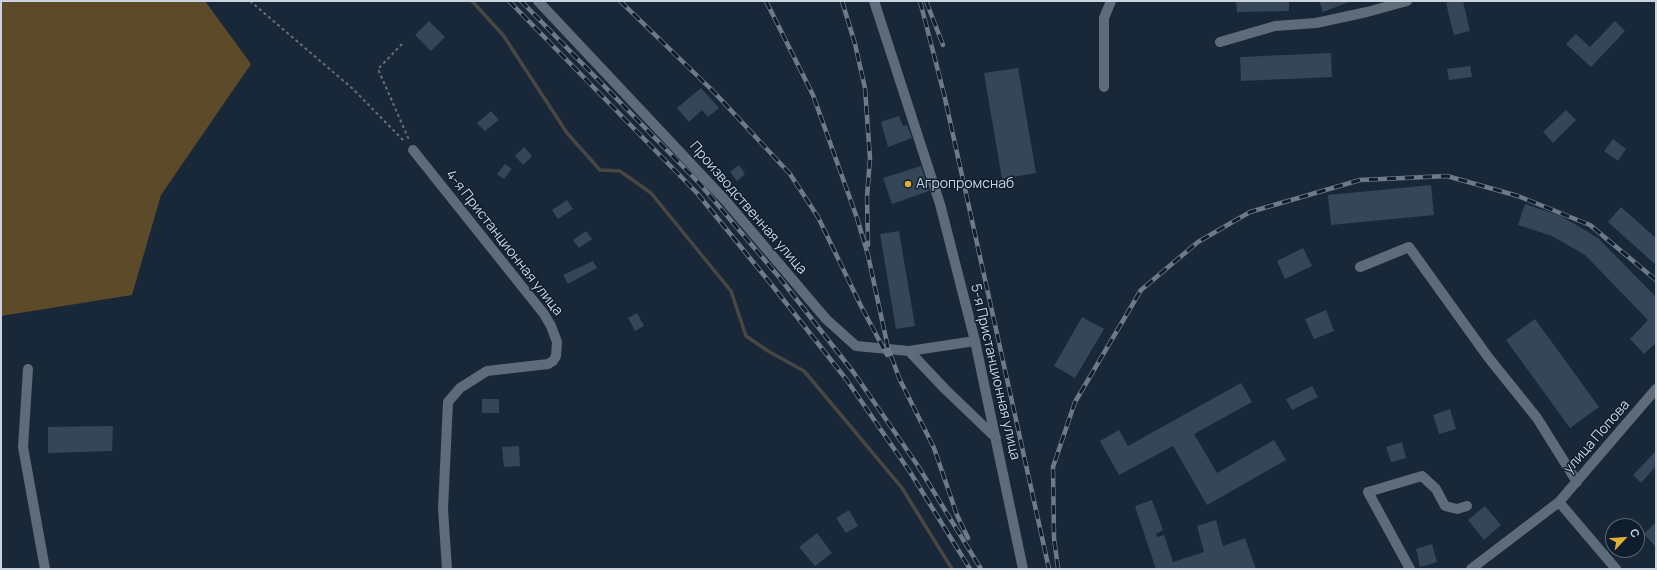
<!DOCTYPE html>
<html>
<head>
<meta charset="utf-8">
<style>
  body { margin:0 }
  #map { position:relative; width:1657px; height:570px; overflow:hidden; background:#182839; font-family:Manrope,sans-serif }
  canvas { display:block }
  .frame { position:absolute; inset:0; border:2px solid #c9d4df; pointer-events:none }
  .north { position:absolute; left:1605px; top:518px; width:40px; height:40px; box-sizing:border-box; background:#0e1e2f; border:1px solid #596775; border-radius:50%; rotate:64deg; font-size:11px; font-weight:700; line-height:16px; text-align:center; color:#c9d4df }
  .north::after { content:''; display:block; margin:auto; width:14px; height:18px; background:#e4ae35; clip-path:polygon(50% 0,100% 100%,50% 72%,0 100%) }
</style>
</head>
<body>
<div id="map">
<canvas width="1657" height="570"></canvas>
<div class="frame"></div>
<div class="north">С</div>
</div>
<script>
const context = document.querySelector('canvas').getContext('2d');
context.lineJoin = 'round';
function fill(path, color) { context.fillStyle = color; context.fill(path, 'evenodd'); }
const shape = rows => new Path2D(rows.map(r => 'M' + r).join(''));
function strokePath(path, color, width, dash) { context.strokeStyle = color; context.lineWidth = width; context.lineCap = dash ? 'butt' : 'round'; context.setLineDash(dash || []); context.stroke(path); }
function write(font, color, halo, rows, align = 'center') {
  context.font = font + ' Manrope,sans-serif'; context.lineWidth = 3; context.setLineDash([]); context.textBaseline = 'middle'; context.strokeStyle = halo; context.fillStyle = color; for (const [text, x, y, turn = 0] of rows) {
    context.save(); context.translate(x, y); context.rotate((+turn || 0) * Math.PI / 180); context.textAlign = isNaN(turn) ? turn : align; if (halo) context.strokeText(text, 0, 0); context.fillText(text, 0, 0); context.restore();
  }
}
fill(shape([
  [1,1,205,1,251,64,161,195,132,295,1,316]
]), '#5c4a28');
strokePath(shape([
  [472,1,503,35,567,133,600,170,620,171,651,193,731,291,746,336,768,351,804,371,836,409,902,488,952,569]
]), '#4a4743', 3.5);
fill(shape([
  [1236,1,1289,1,1289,11,1237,12],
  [1319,1,1349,1,1349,2,1323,12],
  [1454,1,1463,1,1470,31,1454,35,1446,3],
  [429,21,445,37,431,51,415,35],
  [1615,21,1625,31,1591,67,1566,44,1576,34,1590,47],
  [1331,53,1332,77,1241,81,1240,57],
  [1470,66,1472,77,1449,80,1447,69],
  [1018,68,1036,173,1002,179,984,73],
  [701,88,719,108,708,117,702,110,689,122,677,108],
  [1566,110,1576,120,1553,143,1543,132],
  [491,111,499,120,485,131,477,123],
  [899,116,903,126,907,125,912,138,888,147,881,122],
  [1613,139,1626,149,1618,161,1604,151],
  [524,147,532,156,523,165,515,156],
  [505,164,512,169,504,179,497,174],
  [739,165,745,174,737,181,730,172],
  [921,166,929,191,892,204,883,178],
  [1431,185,1434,215,1331,225,1328,195],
  [567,200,573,209,558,219,552,210],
  [1525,204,1561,216,1598,238,1656,297,1656,343,1644,354,1630,339,1648,320,1585,255,1552,236,1518,225],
  [1621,207,1656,238,1656,265,1608,222],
  [586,231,592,239,579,248,573,240],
  [899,231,915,326,896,329,880,234],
  [1303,248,1312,266,1285,279,1277,261],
  [593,261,597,268,568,284,563,275],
  [1326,310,1334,331,1314,339,1305,319],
  [637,313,644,326,635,331,628,318],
  [1082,317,1104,329,1075,378,1054,366],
  [1535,319,1599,407,1570,428,1506,340],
  [1241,383,1252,402,1194,434,1217,473,1274,440,1286,460,1207,505,1173,446,1119,475,1100,441,1119,430,1128,446],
  [1312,386,1318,397,1292,410,1286,399],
  [482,399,499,399,499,413,482,413],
  [1450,409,1456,429,1439,434,1433,415],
  [113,426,112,451,48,453,48,427],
  [1402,442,1406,458,1391,462,1386,447],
  [519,446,520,466,504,467,502,447],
  [1656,451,1656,466,1641,483,1633,475],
  [1152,500,1163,530,1156,534,1157,537,1164,535,1173,562,1204,552,1197,526,1216,520,1223,546,1245,538,1256,569,1156,569,1135,506],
  [1485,506,1501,525,1484,540,1468,520],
  [849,510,858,526,846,533,836,518],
  [1656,522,1656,547,1644,534],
  [817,533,832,553,815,566,799,547],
  [1432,544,1437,562,1420,567,1416,549]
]), '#344658');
strokePath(shape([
  [250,1,353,89,405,142],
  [402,44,378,69,409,140]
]), '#62707f', 2, [3, 3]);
strokePath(shape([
  [538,1,725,200,826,319,856,346,909,351,975,341],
  [874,1,940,204,975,341,1023,569],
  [1220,42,1275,26,1316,23,1367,12,1407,1],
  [1104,87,1104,18,1111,1],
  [413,150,544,314,551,326,557,342,556,356,553,361,548,364,487,371,460,388,448,402,443,509,447,569],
  [1360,267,1409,247,1488,357,1537,418,1577,482],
  [909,351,945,389,996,438],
  [28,369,23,447,45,569],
  [1559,502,1616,569],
  [1410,569,1368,492,1422,476,1436,489,1445,506,1457,509,1467,506],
  [1471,569,1559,502,1656,389]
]), '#5e6b79', 10);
const rail = shape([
  [509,1,697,193,771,284,846,379,910,472,970,569],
  [521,1,700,184,779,277,854,373,918,466,981,569],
  [620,1,713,91,790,174,818,217,861,306,887,355],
  [766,1,813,95,857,218,868,255,888,348,900,380,934,448,957,515,968,538],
  [842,1,855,44,865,88,870,158,867,197,868,245],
  [920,1,944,94,1049,569],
  [926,1,943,45],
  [1058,568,1054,538,1053,467,1075,402,1141,290,1198,242,1250,212,1360,180,1447,176,1518,196,1590,225,1656,280]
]);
strokePath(rail, '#6d7a88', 4.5);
strokePath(rail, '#0e1e2f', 3, [9]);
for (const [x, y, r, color] of [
  [908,184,4,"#e4ae35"]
]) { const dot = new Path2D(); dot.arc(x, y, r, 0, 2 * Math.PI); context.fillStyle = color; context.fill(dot); strokePath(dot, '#0e1e2f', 1.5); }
write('14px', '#c9d4df', '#0e1e2f', [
  ["Агропромснаб",916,184]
], 'left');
write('14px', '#c9d4df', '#0e1e2f', [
  ["Производственная улица",748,208,49],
  ["4-я Пристанционная улица",504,243,52],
  ["5-я Пристанционная улица",995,372,77],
  ["улица Попова",1597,437,-49]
]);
</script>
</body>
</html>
